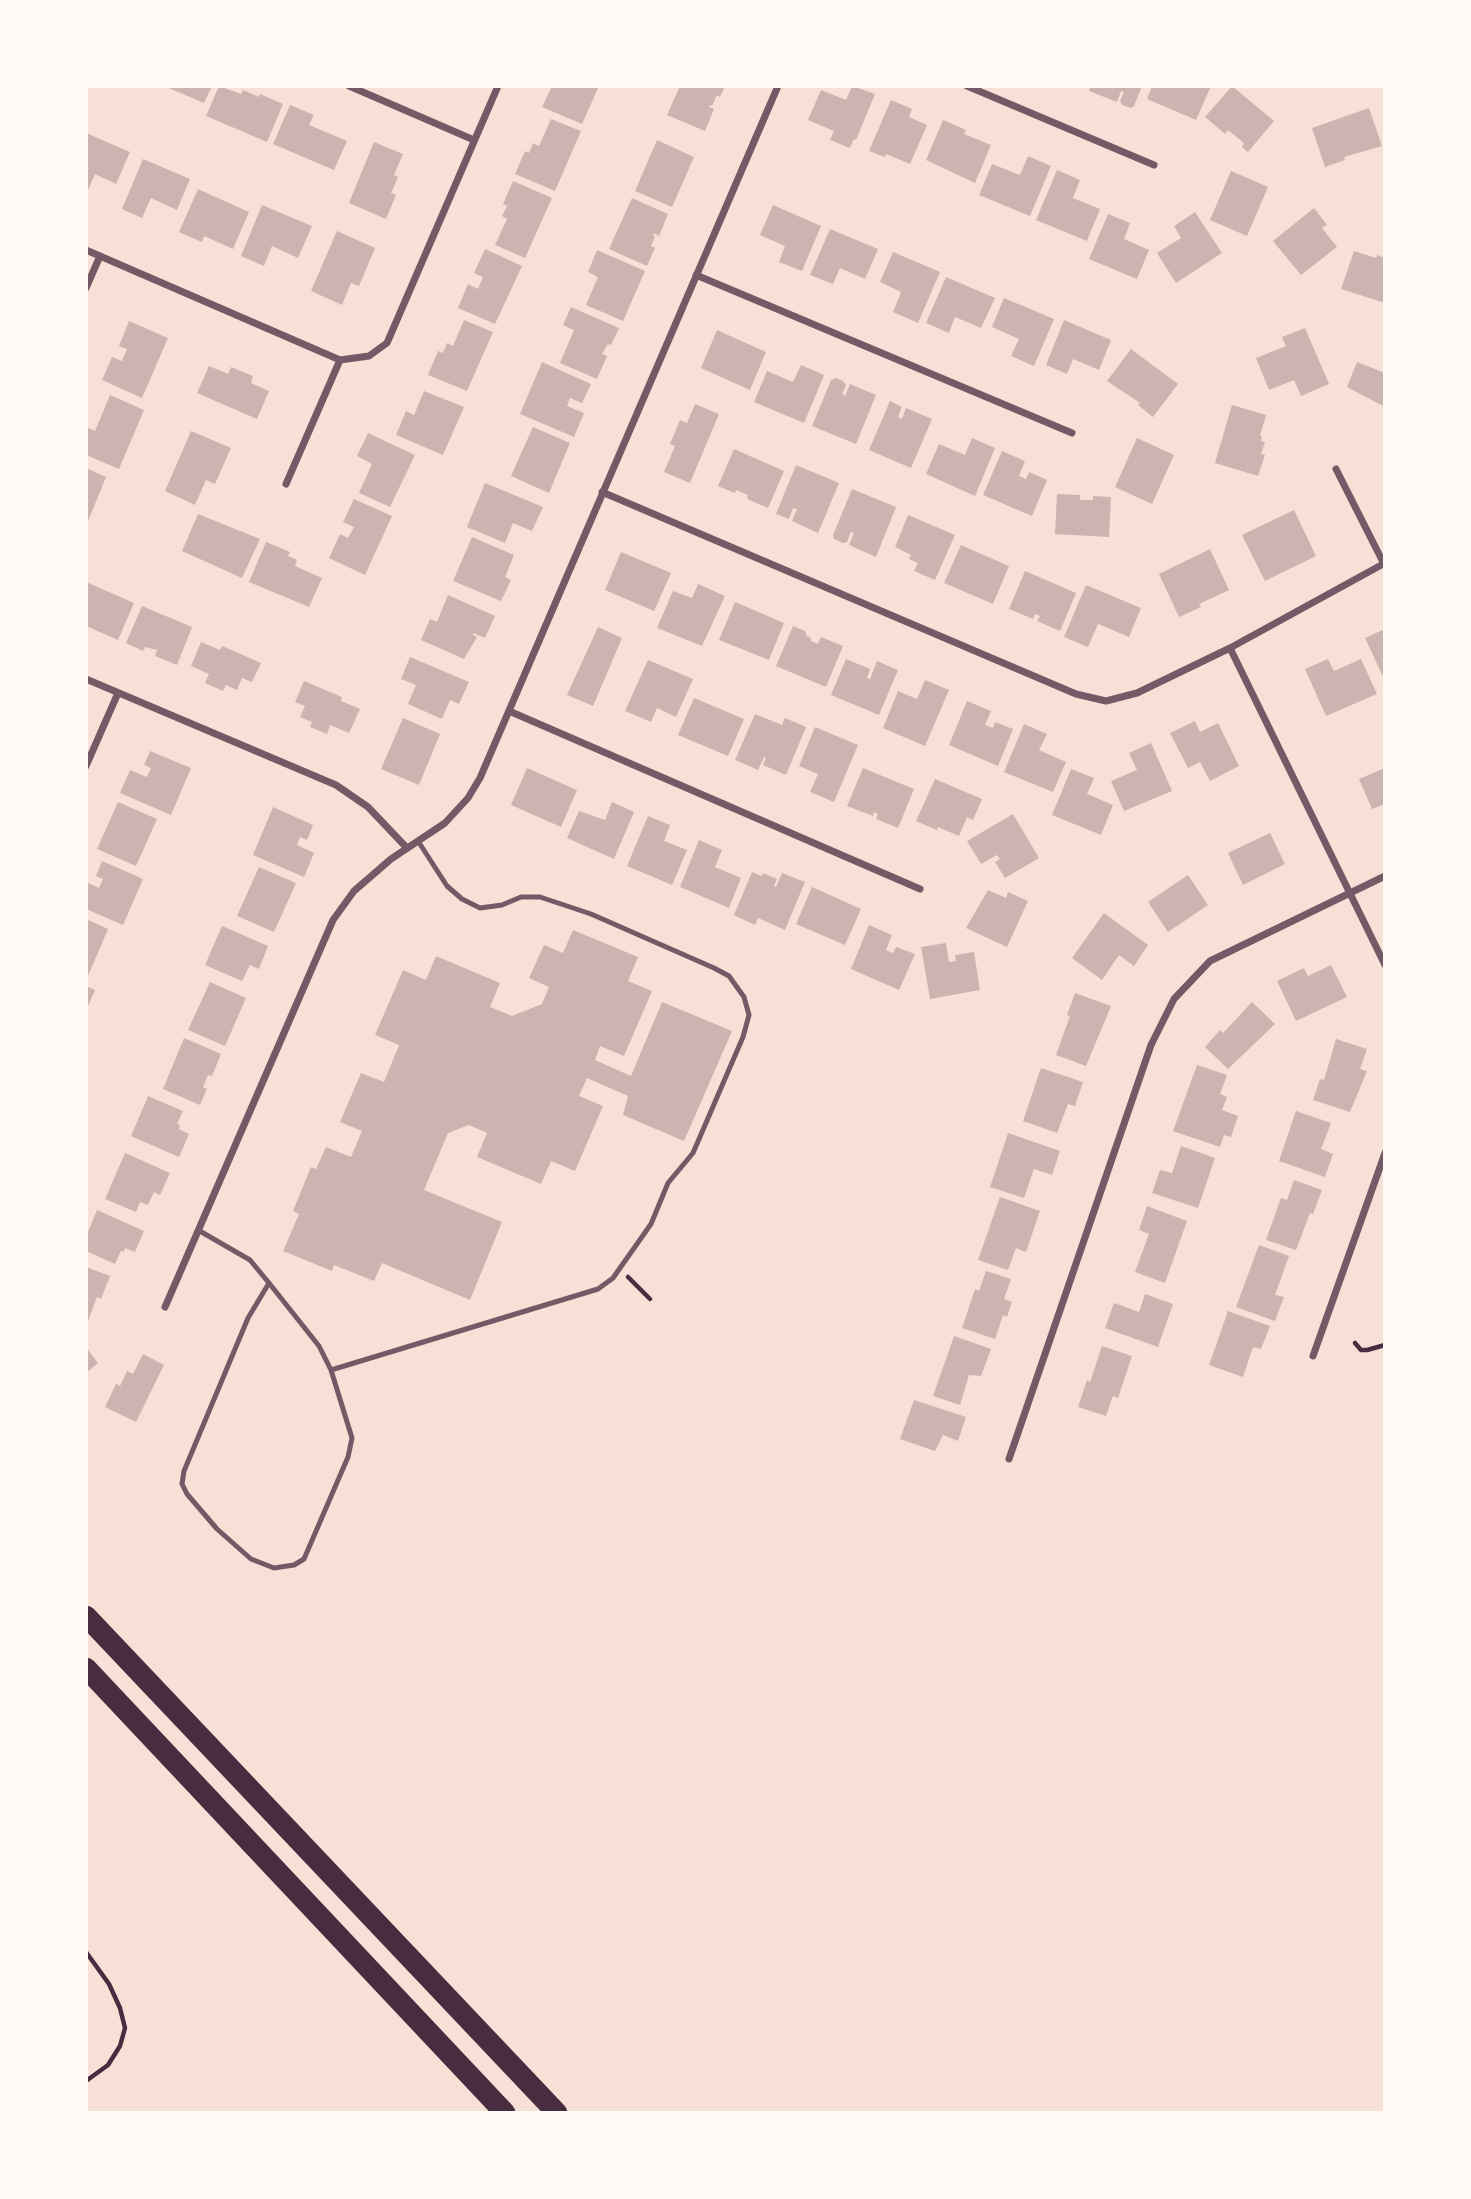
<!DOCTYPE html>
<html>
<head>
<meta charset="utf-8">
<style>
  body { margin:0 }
  #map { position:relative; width:1471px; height:2199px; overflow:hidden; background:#f7e1d7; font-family:"Sofia Sans Condensed",sans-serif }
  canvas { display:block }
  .frame { position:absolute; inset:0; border:88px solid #fffaf5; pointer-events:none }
</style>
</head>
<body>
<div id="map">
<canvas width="1471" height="2199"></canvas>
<div class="frame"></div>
</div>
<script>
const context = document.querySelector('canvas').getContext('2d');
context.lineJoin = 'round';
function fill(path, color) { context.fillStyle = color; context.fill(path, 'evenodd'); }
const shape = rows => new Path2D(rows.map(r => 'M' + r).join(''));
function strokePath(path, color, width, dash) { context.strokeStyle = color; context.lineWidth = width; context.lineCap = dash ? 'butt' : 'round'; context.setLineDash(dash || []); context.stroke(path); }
fill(shape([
  [164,86,212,86,204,103],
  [219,86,241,94,243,90,259,97,260,94,283,104,267,142,206,116],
  [552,86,562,88,563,86,599,86,582,124,542,107],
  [680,86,725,86,720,97,717,95,712,106,710,105,709,107,714,109,705,131,667,115],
  [852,86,875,94,856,140,854,139,850,148,830,140,834,131,808,120,821,90,846,100],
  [1091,86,1142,86,1134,106,1131,108,1122,105,1120,101,1124,92,1121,91,1117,102,1089,91],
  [1152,86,1211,86,1196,120,1147,99],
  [1232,86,1274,121,1248,152,1242,147,1244,143,1228,130,1225,134,1205,117],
  [891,100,912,109,909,117,927,125,910,164,886,154,885,157,869,151],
  [290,105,314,115,309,125,347,141,334,170,273,144],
  [1369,108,1382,146,1344,157,1345,160,1325,167,1312,128],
  [551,119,581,131,555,191,515,174,525,151,529,153,533,143,539,146],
  [943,120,966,130,964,134,991,145,975,183,926,160],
  [86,133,130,152,116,184,95,174,86,195],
  [657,140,694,157,672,207,635,191],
  [374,142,403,154,394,175,398,177,391,193,396,195,386,219,349,203],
  [1028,156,1051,166,1030,216,979,195,992,164,1020,175],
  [143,159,190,179,177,210,151,198,142,218,122,209],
  [1057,170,1080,180,1073,198,1100,209,1087,241,1036,220],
  [1231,171,1268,187,1247,236,1210,220],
  [513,181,552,198,525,258,495,245,507,219,502,216,507,206,503,204],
  [198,189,249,212,233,249,204,236,202,242,179,232],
  [632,198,668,214,659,236,654,233,653,236,655,236,651,246,655,248,647,266,609,249],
  [262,205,312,226,298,258,272,246,264,266,241,256],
  [773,205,821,226,802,271,779,262,785,246,760,235],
  [1314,208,1327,225,1322,228,1337,247,1301,275,1273,241],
  [1195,212,1222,253,1176,283,1157,253,1181,238,1174,226],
  [1108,214,1130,223,1124,239,1149,250,1137,279,1089,259],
  [830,229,878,249,865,279,840,268,833,284,810,275],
  [337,231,375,248,359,286,351,283,342,305,311,291],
  [485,249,522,266,495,324,458,308,468,284,478,289,483,277,474,273],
  [597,250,645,271,623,321,586,305,598,277,588,272],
  [1354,251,1376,258,1377,255,1385,258,1385,303,1341,289],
  [893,252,940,272,918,323,893,312,901,292,880,282],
  [946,277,995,298,981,328,955,317,949,333,926,323],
  [1004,298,1054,319,1034,366,1011,356,1019,339,992,327],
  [571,307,619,328,611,345,608,344,603,352,602,354,607,356,597,379,560,363,574,330,563,325],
  [464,320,493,332,467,391,428,375,438,351,443,353,447,343,453,346],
  [1064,320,1111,340,1099,370,1073,359,1067,374,1046,365],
  [129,321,168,338,142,398,102,380,112,357,122,361,127,349,119,346],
  [1305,328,1329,384,1301,396,1294,380,1269,390,1256,358,1286,346,1282,337],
  [717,330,766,352,750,390,701,368],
  [1131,349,1178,384,1153,417,1138,405,1140,403,1107,381],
  [542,362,591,384,582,403,570,398,567,406,584,413,574,437,520,414],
  [1357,362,1385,373,1385,407,1347,387],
  [801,365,824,375,804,423,754,402,767,371,793,382],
  [209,366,228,374,231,367,253,376,251,383,269,391,257,419,197,393],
  [836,378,843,381,846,385,842,394,845,396,850,384,876,395,856,444,812,426,831,380],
  [424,391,464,407,443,455,396,435,406,411,414,415],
  [110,395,144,410,119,469,86,455,86,427,95,431],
  [890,401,902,407,898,417,902,419,906,408,932,419,911,468,869,450],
  [695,404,719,414,690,483,664,472,675,446,670,444,680,420,687,423],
  [1232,405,1266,415,1260,436,1262,436,1261,441,1265,442,1261,454,1265,455,1258,476,1215,463],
  [533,427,570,443,549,493,511,476],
  [191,431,231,448,215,484,206,480,195,505,165,491],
  [368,433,415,455,390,507,359,493,372,464,357,456],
  [972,438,995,448,975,496,926,474,939,444,965,455],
  [1137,438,1174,455,1152,504,1115,487],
  [734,449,784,471,768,508,747,499,748,495,736,490,735,493,718,486],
  [1002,451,1025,461,1019,476,1026,479,1029,472,1047,480,1032,516,983,495],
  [796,465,839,483,818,533,792,521,797,509,793,508,789,519,776,514],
  [86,468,106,477,86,526],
  [485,483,543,507,532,531,513,523,505,543,467,527],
  [852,489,896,507,876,557,849,545,854,533,851,532,847,542,843,543,834,539,833,535],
  [1057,494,1080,495,1080,500,1093,500,1093,496,1111,497,1109,537,1055,534],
  [354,499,392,516,365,575,329,558,340,534,348,538,354,527,343,522],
  [1294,510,1316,556,1265,581,1242,535],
  [198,514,260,539,242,578,182,551],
  [908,515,955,535,935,580,914,571,918,563,909,559,911,555,895,547],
  [472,537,514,555,505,577,511,580,501,601,453,581],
  [266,542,290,552,288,556,297,560,295,566,322,578,309,607,249,582],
  [961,545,1009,566,993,604,944,583],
  [1210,549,1229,590,1199,604,1201,607,1179,617,1159,574],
  [621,552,671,573,654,611,605,590],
  [1025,571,1076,593,1060,631,1037,621,1040,616,1035,614,1033,619,1009,609],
  [86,582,134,603,118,640,86,626],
  [698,584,725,596,702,646,657,628,673,591,692,598],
  [1086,585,1141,608,1129,637,1098,624,1088,647,1064,637],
  [448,595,495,616,485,638,473,633,473,635,477,637,464,659,421,640,430,619,437,622],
  [735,602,784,623,769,660,719,640],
  [142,606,192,627,177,665,155,656,157,650,145,647,143,651,126,643],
  [793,626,805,631,807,636,811,638,811,641,818,644,821,637,843,646,826,687,776,666],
  [598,627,622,638,593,706,567,695],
  [1385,629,1385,681,1365,638],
  [201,642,220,650,222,646,261,663,252,682,242,678,237,690,226,685,223,691,205,683,209,674,191,666],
  [410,657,469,682,459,704,450,700,442,719,408,704,416,685,401,679],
  [846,659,870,669,867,678,870,679,877,661,898,670,879,715,831,695],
  [1328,659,1334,671,1361,659,1377,694,1326,716,1305,669],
  [648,660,693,679,676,717,657,708,651,722,625,711],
  [925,680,949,690,925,746,883,728,898,691,917,699],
  [304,681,342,697,341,701,360,709,349,733,330,725,327,734,310,727,312,722,300,717,305,706,295,702],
  [694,698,744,719,728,756,678,735],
  [967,701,991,711,985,725,993,728,995,722,1013,729,998,766,949,745],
  [755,714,782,725,785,718,806,727,786,775,763,765,766,757,764,757,758,770,735,760],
  [403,718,440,734,419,785,381,769],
  [1195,721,1200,732,1218,723,1239,766,1210,781,1200,762,1188,768,1170,733],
  [1024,724,1047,734,1039,750,1066,762,1053,792,1004,772],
  [815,727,858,745,834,802,810,792,818,774,799,766],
  [1151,743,1172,791,1124,811,1111,781,1137,770,1129,753],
  [150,751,191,768,171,815,120,793,130,770,147,777,151,768,144,765],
  [527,768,577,790,561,827,511,805],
  [863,768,914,789,898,828,876,819,878,814,874,812,873,816,847,806],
  [1385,768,1385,804,1372,809,1359,779],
  [1071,769,1094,778,1087,794,1113,805,1101,835,1052,815],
  [935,779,982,799,973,820,967,817,959,836,938,827,937,830,916,821],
  [118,802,157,819,136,866,97,849],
  [612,802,634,812,614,859,567,838,579,811,605,820],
  [273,807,313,825,307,840,300,837,297,845,314,853,304,877,253,855],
  [1013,814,1039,858,1005,878,995,862,1000,859,997,855,981,864,967,841],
  [648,816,670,825,664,841,687,850,672,885,627,866],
  [1270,833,1285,864,1243,885,1228,853],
  [699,840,722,850,715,867,741,878,729,908,680,887],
  [102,861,143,879,123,925,86,909,86,882,99,888,103,879,96,876],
  [259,867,296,883,274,932,237,916],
  [752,872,762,876,763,873,777,879,774,886,776,887,782,873,805,882,785,930,758,918,755,925,734,915],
  [1188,875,1208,905,1168,932,1148,902],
  [812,887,861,909,845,945,796,924],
  [988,890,1006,898,1008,892,1028,901,1007,947,966,928],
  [1104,913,1148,945,1134,966,1119,955,1102,980,1072,958],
  [86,919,108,929,88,976,86,975],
  [869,925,892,935,886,950,893,953,896,947,915,954,899,990,851,969],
  [222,926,268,946,259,969,250,965,242,981,205,965],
  [573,930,638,957,628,981,652,991,624,1056,600,1046,595,1060,631,1076,662,1002,732,1031,684,1141,623,1115,628,1096,587,1078,579,1096,603,1106,575,1171,551,1161,541,1184,477,1157,487,1133,469,1125,448,1133,424,1190,502,1222,470,1300,382,1263,374,1281,334,1265,332,1271,283,1251,299,1214,293,1211,311,1167,316,1169,326,1147,351,1157,362,1131,340,1122,361,1073,384,1082,399,1045,375,1035,403,970,426,980,436,956,500,983,490,1007,512,1016,542,1004,549,987,529,978,544,945,563,953],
  [946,943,949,962,956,961,955,955,974,952,980,990,930,999,921,947],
  [1331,965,1347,997,1296,1021,1277,981,1304,968,1308,976],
  [210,982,246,998,225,1046,188,1030],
  [86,986,95,990,86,1011],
  [1075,993,1111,1006,1086,1066,1056,1055,1070,1016,1067,1015],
  [1252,1002,1275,1024,1228,1069,1205,1047,1220,1030,1223,1033],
  [184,1038,221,1054,212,1076,208,1075,203,1087,207,1089,200,1105,163,1089],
  [1336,1039,1367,1049,1360,1069,1367,1071,1350,1112,1313,1100,1320,1079,1324,1080],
  [1197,1065,1227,1075,1220,1094,1227,1097,1222,1110,1238,1116,1231,1137,1224,1135,1220,1147,1173,1131],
  [1041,1068,1083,1082,1075,1106,1068,1104,1057,1133,1023,1121],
  [148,1096,183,1111,177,1124,180,1125,179,1129,189,1134,179,1157,131,1136],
  [1296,1111,1331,1123,1321,1149,1333,1154,1325,1177,1279,1161],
  [1008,1133,1060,1151,1052,1175,1034,1169,1024,1198,990,1187],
  [1181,1146,1215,1158,1198,1208,1152,1193,1160,1170,1172,1173],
  [125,1153,170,1173,160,1195,154,1192,148,1205,140,1202,136,1212,105,1199],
  [1294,1180,1322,1190,1313,1214,1310,1213,1296,1250,1266,1240,1281,1198,1287,1200],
  [1000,1197,1040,1211,1026,1252,1016,1248,1008,1270,978,1260],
  [1147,1206,1187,1221,1165,1283,1135,1272,1149,1234,1139,1230],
  [97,1210,144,1231,135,1252,125,1248,124,1252,121,1251,115,1264,86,1251,86,1237],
  [1259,1245,1289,1256,1275,1295,1284,1297,1275,1321,1236,1307],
  [86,1267,110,1276,101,1299,97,1297,88,1321,86,1320],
  [986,1271,1011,1279,1004,1299,1012,1302,1007,1317,1003,1315,995,1339,962,1328,975,1289,979,1291],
  [1145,1294,1173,1304,1158,1347,1105,1328,1114,1303,1139,1312],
  [1228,1311,1270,1326,1261,1349,1253,1347,1243,1377,1209,1365],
  [954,1336,991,1349,981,1376,969,1375,960,1405,933,1396],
  [1102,1346,1132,1356,1118,1398,1113,1396,1106,1416,1078,1407,1087,1380,1090,1382],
  [86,1347,98,1363,86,1373],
  [143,1354,164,1365,136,1422,105,1407,116,1384,120,1386,127,1371,133,1374],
  [914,1400,966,1417,958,1441,943,1435,935,1451,900,1439]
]), '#ccb4b1');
strokePath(shape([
  [628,1277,650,1299],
  [1355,1343,1361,1350,1367,1350,1385,1345],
  [86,1952,109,1984,120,2008,125,2028,120,2046,108,2065,86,2081]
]), '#4a2c40', 4.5);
strokePath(shape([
  [198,1230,250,1260,269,1283,319,1346,331,1370,352,1438,348,1457,304,1559,294,1565,274,1568,251,1559,217,1529,187,1494,182,1484,184,1471,248,1318,269,1283],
  [331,1370,598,1289,613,1278,651,1224,668,1183,693,1153,743,1037,749,1015,744,997,729,976,714,968,591,914,540,897,521,897,502,905,480,908,462,899,447,886,418,841]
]), '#755966', 5);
strokePath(shape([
  [349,86,474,140],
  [967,86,1154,165],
  [86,250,340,360],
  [696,275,1072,433],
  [86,288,100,256],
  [340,360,369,356,387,343,498,86],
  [1336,469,1384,564],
  [286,484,340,360],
  [602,492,1076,694,1106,701,1137,693,1230,648,1385,563],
  [1230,648,1385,965],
  [86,679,336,785,368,807,406,847],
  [509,711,920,889],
  [86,766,118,693],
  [165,1307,333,920,354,891,391,859,445,823,468,798,480,778,778,86],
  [1313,1356,1385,1153],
  [1009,1459,1151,1045,1174,999,1210,961,1385,876]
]), '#755966', 7);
strokePath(shape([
  [86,1616,557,2113],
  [86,1668,505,2113]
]), '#4a2c40', 21);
</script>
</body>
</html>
